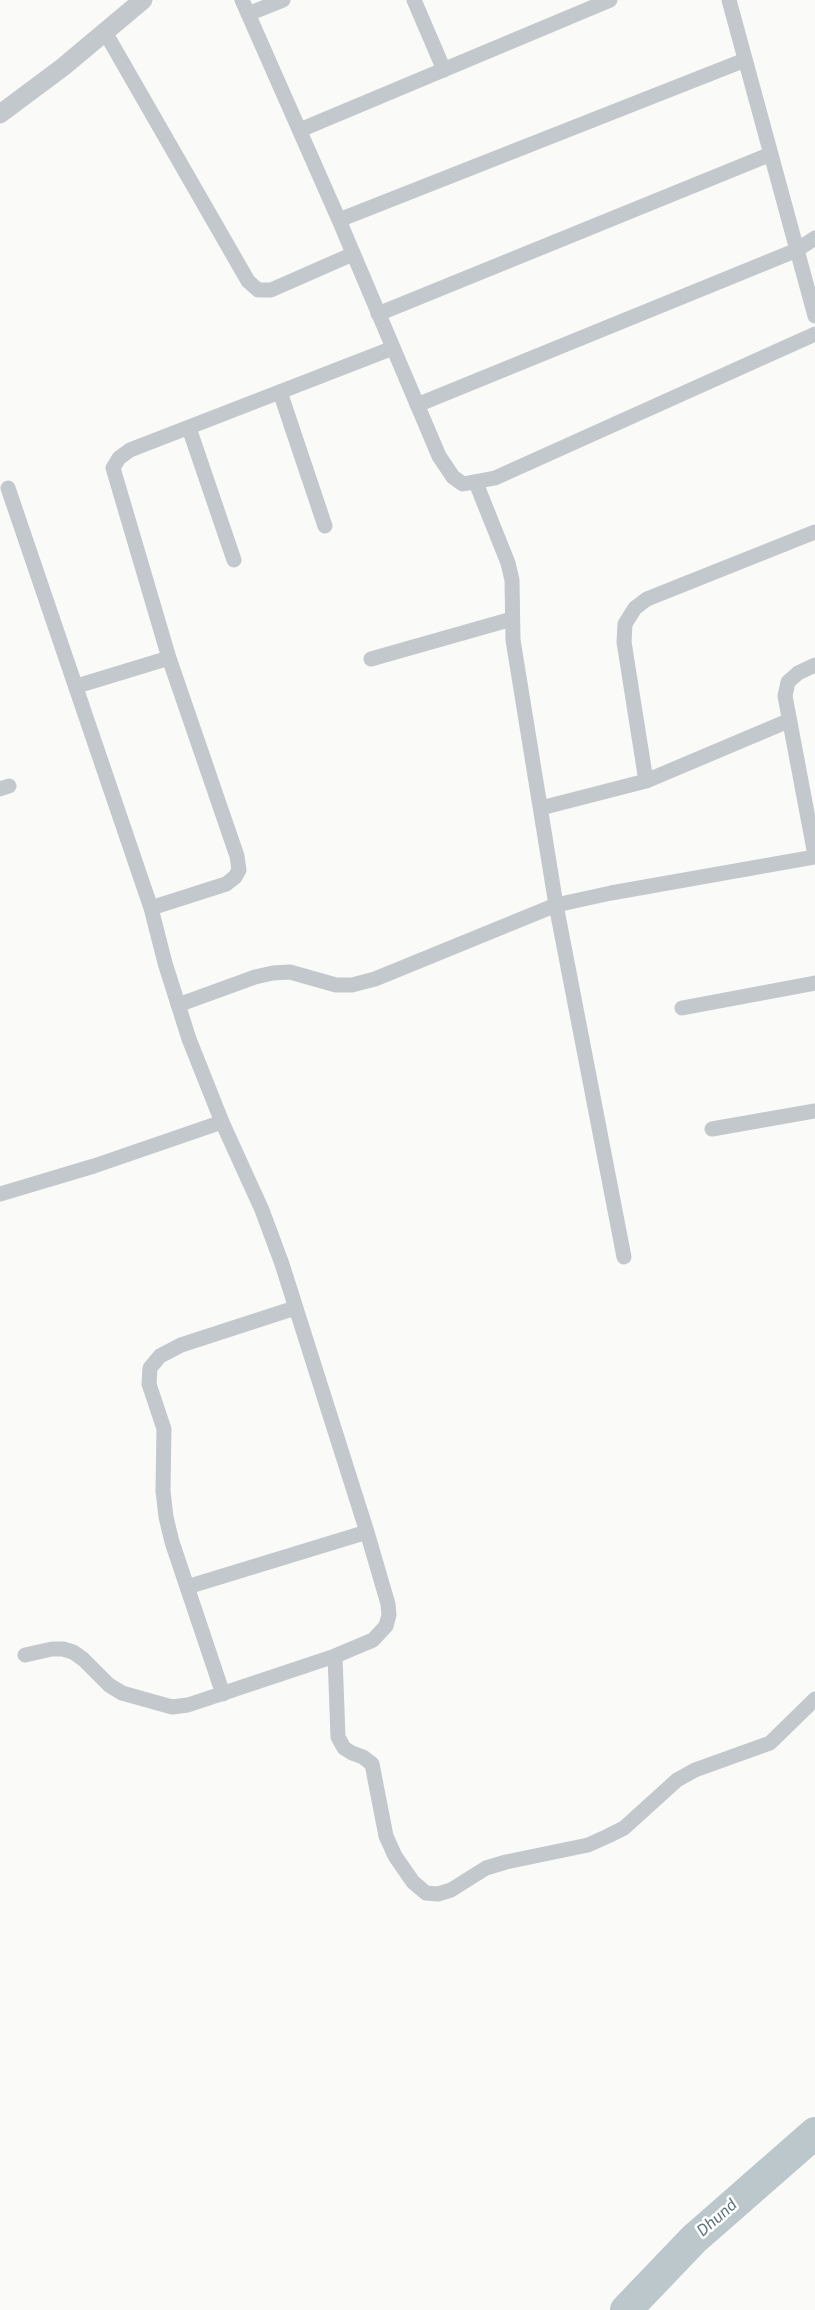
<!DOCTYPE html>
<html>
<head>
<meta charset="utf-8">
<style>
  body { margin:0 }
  canvas { display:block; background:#fafaf8 }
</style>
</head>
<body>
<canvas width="815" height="2310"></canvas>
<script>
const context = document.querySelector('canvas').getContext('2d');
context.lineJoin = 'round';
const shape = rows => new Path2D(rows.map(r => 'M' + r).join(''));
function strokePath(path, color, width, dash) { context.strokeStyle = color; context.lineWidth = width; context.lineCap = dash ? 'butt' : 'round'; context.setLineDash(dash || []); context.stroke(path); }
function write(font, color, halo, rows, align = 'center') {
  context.font = font + ' "Public Sans",sans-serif'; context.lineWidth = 5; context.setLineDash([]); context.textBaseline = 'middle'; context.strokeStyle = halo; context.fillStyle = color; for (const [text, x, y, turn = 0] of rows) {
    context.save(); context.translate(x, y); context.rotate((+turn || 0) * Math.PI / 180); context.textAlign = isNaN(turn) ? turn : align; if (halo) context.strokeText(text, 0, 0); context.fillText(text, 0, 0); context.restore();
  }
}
strokePath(shape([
  [626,2310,694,2239,815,2133]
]), '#bbc7cb', 32);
strokePath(shape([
  [242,0,339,220,439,456,453,477,463,484,495,478,815,334],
  [414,0,444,70],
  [729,0,815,316],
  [248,14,283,0],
  [105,32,248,281,258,290,271,290,353,254],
  [300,130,610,0],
  [339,220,745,60],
  [378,314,771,154],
  [280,392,325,526],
  [417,405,797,250,815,238],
  [189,428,234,560],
  [476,483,508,563,512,580,513,640,556,905,624,1257],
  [8,488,151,908,165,963,189,1039,222,1122,262,1210,282,1264,367,1532,388,1604,389,1615,386,1626,373,1640,335,1656,188,1705,172,1707,122,1693,109,1685,83,1659,73,1652,63,1649,52,1649,25,1655],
  [371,659,512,619],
  [815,665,798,673,788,682,785,696,815,855],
  [77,686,169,658],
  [646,781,624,642,625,624,635,608,647,599,815,532],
  [0,789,9,786],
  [541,808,646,781,788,721],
  [151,908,226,884,235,877,239,870,237,856,169,658,113,468,119,458,130,450,393,348],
  [178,1005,255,977,273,973,290,972,336,985,352,985,375,979,556,905,611,893,815,857],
  [682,1008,815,983],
  [712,1129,815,1111],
  [0,1194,94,1166,222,1122],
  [187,1587,367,1532],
  [335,1656,338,1737,344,1748,352,1753,363,1757,372,1764,386,1836,395,1856,413,1882,426,1893,438,1894,451,1890,486,1868,506,1862,588,1845,608,1836,624,1828,677,1780,695,1770,770,1743,815,1699],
  [223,1694,172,1542,166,1517,163,1491,164,1429,149,1384,150,1368,160,1356,181,1345,295,1308]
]), '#c3c8cc', 15);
strokePath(shape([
  [0,114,63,67,143,0]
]), '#c3c8cc', 19);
write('italic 16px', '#60757c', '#fff', [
  ["Dhund",717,2218,-41]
]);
</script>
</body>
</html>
